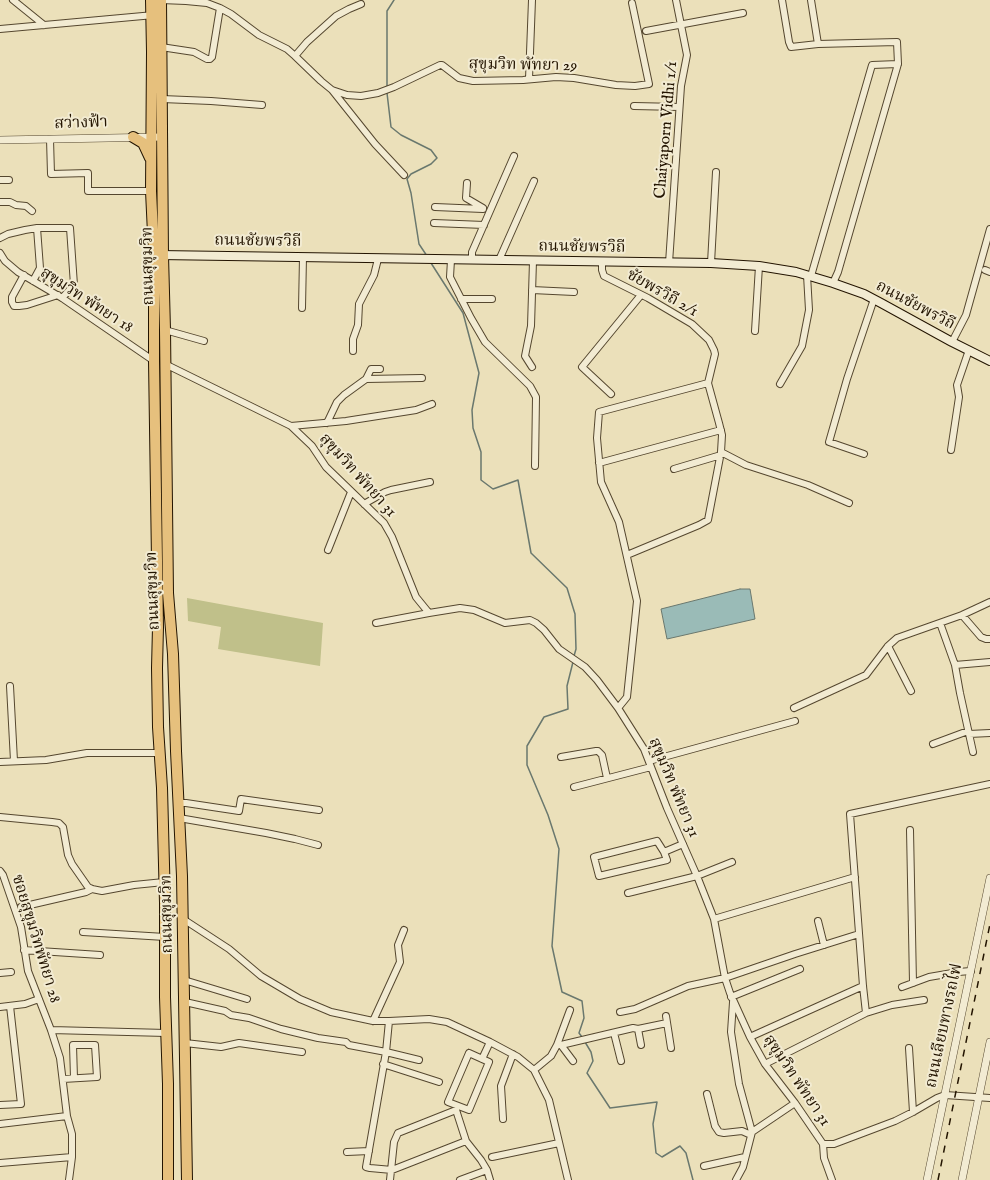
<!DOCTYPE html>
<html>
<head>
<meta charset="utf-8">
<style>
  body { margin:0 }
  canvas { display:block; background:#ebe0ba }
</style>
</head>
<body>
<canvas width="990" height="1180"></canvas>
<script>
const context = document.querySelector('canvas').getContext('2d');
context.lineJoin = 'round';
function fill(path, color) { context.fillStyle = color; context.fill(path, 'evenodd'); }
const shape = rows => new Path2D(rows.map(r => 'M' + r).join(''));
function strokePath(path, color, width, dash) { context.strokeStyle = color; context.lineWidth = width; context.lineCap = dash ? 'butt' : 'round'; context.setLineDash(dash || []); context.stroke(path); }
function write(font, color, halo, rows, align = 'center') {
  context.font = font + ' "IM FELL English","Noto Serif Thai",serif'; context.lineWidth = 4; context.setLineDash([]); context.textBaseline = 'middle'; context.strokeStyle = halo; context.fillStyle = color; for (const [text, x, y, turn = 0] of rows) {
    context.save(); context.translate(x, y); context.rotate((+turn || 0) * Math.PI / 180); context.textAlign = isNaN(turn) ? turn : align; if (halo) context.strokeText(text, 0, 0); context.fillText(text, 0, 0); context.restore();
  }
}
fill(shape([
  [187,598,323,623,320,666,218,649,221,627,188,621]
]), '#c0c08a');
const water = shape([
  [740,589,750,589,755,619,667,639,661,609,740,589]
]);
fill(water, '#9abbb7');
strokePath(water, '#6a786e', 1);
strokePath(shape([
  [387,87,387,11,394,0],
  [387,93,391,127,401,135,431,150,437,158,431,164,411,174,407,179,411,193,419,244,427,256],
  [431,263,463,313,479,373,472,410,473,428,481,452,481,480,493,489,518,480,531,553,567,588,575,614,576,649,574,656],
  [573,662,567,686,568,709,544,717,527,746,527,765,548,815,559,849,552,946,562,992,582,1001,584,1018,579,1033,582,1037],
  [585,1042,591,1052,593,1061,587,1073,610,1108,657,1102,653,1124,656,1153,662,1157,680,1146,686,1153,693,1180]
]), '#6a786e', 1.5);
const minor = shape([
  [13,0,44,25],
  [161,0,186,1,207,3,220,8,231,14,259,35,287,49,295,56,321,81,332,90,347,95,361,96,378,93,394,87,440,65,442,65,459,78,473,81,523,80,556,77,574,78,616,85,635,86,649,84,632,3],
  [782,0,789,42,791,47,818,44,897,42,898,64,838,272,833,283],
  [811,0,818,44],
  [0,29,154,15],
  [646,31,743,13],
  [161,47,194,52,207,59,210,59,212,57,220,8],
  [295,56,307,42,336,16,349,9,361,4],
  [529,79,532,0],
  [332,90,375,144,404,175],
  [162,99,211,101,262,105],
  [634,106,679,107],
  [50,139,51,174,88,173,88,191,151,191],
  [0,180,9,180],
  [467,183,466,198,483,208],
  [0,202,10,202,16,205,26,206,32,211],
  [435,207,483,209],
  [434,223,484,225],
  [0,238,8,234,25,230,37,228],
  [0,253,5,261,18,272,62,298,154,361],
  [451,260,450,277,471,318,485,342,530,386,536,397,535,466],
  [472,260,472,252,514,156],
  [499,260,534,181],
  [602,262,602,270,604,276,648,298,692,324,709,340,714,350,715,354,708,383,719,423,722,435,721,452,708,520,699,525,627,555],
  [669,263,681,86,687,55,676,0],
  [711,263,716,172],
  [985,270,990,272],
  [24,275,12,297,12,302,14,306,19,306,27,305,58,295],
  [811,276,872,65,898,64],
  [33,281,40,268,37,228,70,228,74,285,62,298],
  [532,290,574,292],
  [461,299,492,299],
  [302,308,303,257],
  [165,330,204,341],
  [755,331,759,266],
  [952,342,966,315,990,229],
  [353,351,353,339,358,325,359,304,374,275,378,259],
  [165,364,291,426,312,446,326,467,384,523,392,537,416,597,429,613,460,608,474,610,505,623,530,620,536,623,544,630,559,649,585,667,597,680,618,708,644,749,667,808,697,876,714,919,725,978,730,993,750,1037,765,1064,795,1103,823,1144,834,1144,895,1121,913,1112,937,1098,945,1095,990,1098],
  [532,367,525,356,531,326,533,261],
  [366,379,371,369,380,369],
  [780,384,802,346,809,310,807,275],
  [611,394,582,367,641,295],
  [327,423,337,402,344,395,366,379,422,378],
  [291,426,346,421,416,410,432,404],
  [951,450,959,397,957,385,969,350],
  [721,452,746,465,808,485,849,503],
  [864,454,829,442,847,379,874,299],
  [599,463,721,430],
  [674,469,721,455],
  [364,504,385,492,391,490,430,482],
  [328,550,351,492],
  [962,615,981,637,986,639,990,639],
  [376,623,429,613],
  [940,623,955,665,960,693,973,752],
  [888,646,911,691],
  [955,665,990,662],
  [10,686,14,761],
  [618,708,627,697,637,601,619,522,601,482,597,438,599,412,708,383],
  [794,708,866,675,888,646,897,638,962,615,990,602],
  [969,734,990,733],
  [933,744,968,731],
  [561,757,596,751,598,751,602,755,607,778],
  [649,761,795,721],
  [0,762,46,760,87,753,159,753],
  [574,787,651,767],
  [179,803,186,803,239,811,241,799,319,810],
  [0,817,52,822,59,823,63,827,68,855,72,864,88,887,92,889,102,891,134,885,164,882],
  [179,818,266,833,295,839,318,845],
  [910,830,913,983],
  [657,841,664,852,667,860,599,876,594,857,657,841],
  [664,852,683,844],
  [0,871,3,875,21,927,28,971,51,1030,60,1058,67,1116,72,1134,72,1157,69,1180],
  [628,893,697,876,732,862],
  [21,907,86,892,92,889],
  [183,919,229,949,261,976,300,999,331,1012,373,1021,389,1021,429,1019,447,1022,490,1042,518,1057,534,1070,549,1100,568,1180],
  [714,919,855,877],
  [818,921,824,945],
  [83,932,165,937],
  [24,950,100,955],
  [0,973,11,972],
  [184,980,247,999],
  [902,987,929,977,958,972,971,971],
  [731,997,800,969],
  [185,1002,225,1011,231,1015,249,1018,281,1029,318,1038,346,1042,349,1045,386,1052,419,1060],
  [733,1002,731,1032,739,1084,752,1132],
  [0,1007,25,1004,39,999],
  [620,1012,635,1009,688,986,725,978,795,954,859,934],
  [866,1013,863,986,850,814,990,784],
  [666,1016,671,1048],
  [373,1021,400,962,398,945,404,930],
  [389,1021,386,1052,366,1167,370,1168,392,1170,466,1141],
  [638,1029,641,1045],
  [51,1030,166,1033],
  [614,1033,621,1061],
  [750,1037,863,986],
  [185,1043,221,1047,239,1043,302,1052],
  [557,1045,561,1045,633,1028,638,1029,667,1023],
  [561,1045,573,1061],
  [909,1048,913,1112],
  [469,1053,489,1062,469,1110,448,1102,469,1053],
  [482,1059,490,1042],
  [383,1064,439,1082],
  [765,1064,866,1013,892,1005,924,1000],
  [534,1070,551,1056,557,1045,570,1010],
  [63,1079,97,1077,95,1045,73,1045,74,1078],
  [707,1094,715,1126,719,1132,724,1133,742,1131,751,1135],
  [0,1105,21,1104,10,1006],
  [503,1119,501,1086,513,1054],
  [0,1124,67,1116],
  [823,1144,824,1158,832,1180],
  [347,1152,369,1151],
  [492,1157,559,1143],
  [0,1163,72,1157],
  [704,1166,745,1157],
  [390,1180,394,1142,398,1133,456,1110,466,1141,481,1160,487,1170,490,1180],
  [460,1180,487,1170],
  [736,1180,743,1167,752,1132,795,1103]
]);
const tertiary = shape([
  [0,140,163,137],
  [927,1180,990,878],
  [962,1180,990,1042]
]);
const secondary = shape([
  [159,255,711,263,759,266,796,272,833,283,864,294,881,303,952,342,990,361]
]);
const trunk = shape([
  [151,0,152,52,151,191,154,255,154,361,158,627,157,668,158,727,162,788,165,903,165,997,168,1084,168,1180],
  [161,0,163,255,165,330,168,593,173,654,176,751,182,876,187,1180],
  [133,137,143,143,150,158]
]);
strokePath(minor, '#55472f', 8);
strokePath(tertiary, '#55472f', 8);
strokePath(secondary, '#231401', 10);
strokePath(trunk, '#231401', 12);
strokePath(minor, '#f2ebd2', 6);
strokePath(tertiary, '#f2ebd2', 7);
strokePath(secondary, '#f2ebd2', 8);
strokePath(trunk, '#e6c07d', 10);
strokePath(shape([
  [938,1180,990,924]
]), '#231401', 1.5, [7, 7]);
write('16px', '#231401', '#f2ebd2', [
  ["สุขุมวิท พัทยา 29",523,66,1],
  ["สว่างฟ้า",81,124,-2],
  ["Chaiyaporn Vidhi 1/1",667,130,-85],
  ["ถนนชัยพรวิถี",258,242,1],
  ["ถนนชัยพรวิถี",582,248,1],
  ["ถนนสุขุมวิท",149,266,-91],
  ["ชัยพรวิถี 2/1",662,294,30],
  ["สุขุมวิท พัทยา 18",86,301,33],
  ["ถนนชัยพรวิถี",915,306,28],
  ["สุขุมวิท พัทยา 31",357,476,48],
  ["ถนนสุขุมวิท",154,591,-92],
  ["สุขุมวิท พัทยา 31",673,788,67],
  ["ถนนสุขุมวิท",168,914,-91],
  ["ซอยสุขุมวิทพัทยา 28",35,939,73],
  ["ถนนเลียบทางรถไฟ",945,1026,-78],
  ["สุขุมวิท พัทยา 31",796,1081,56]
]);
</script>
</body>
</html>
